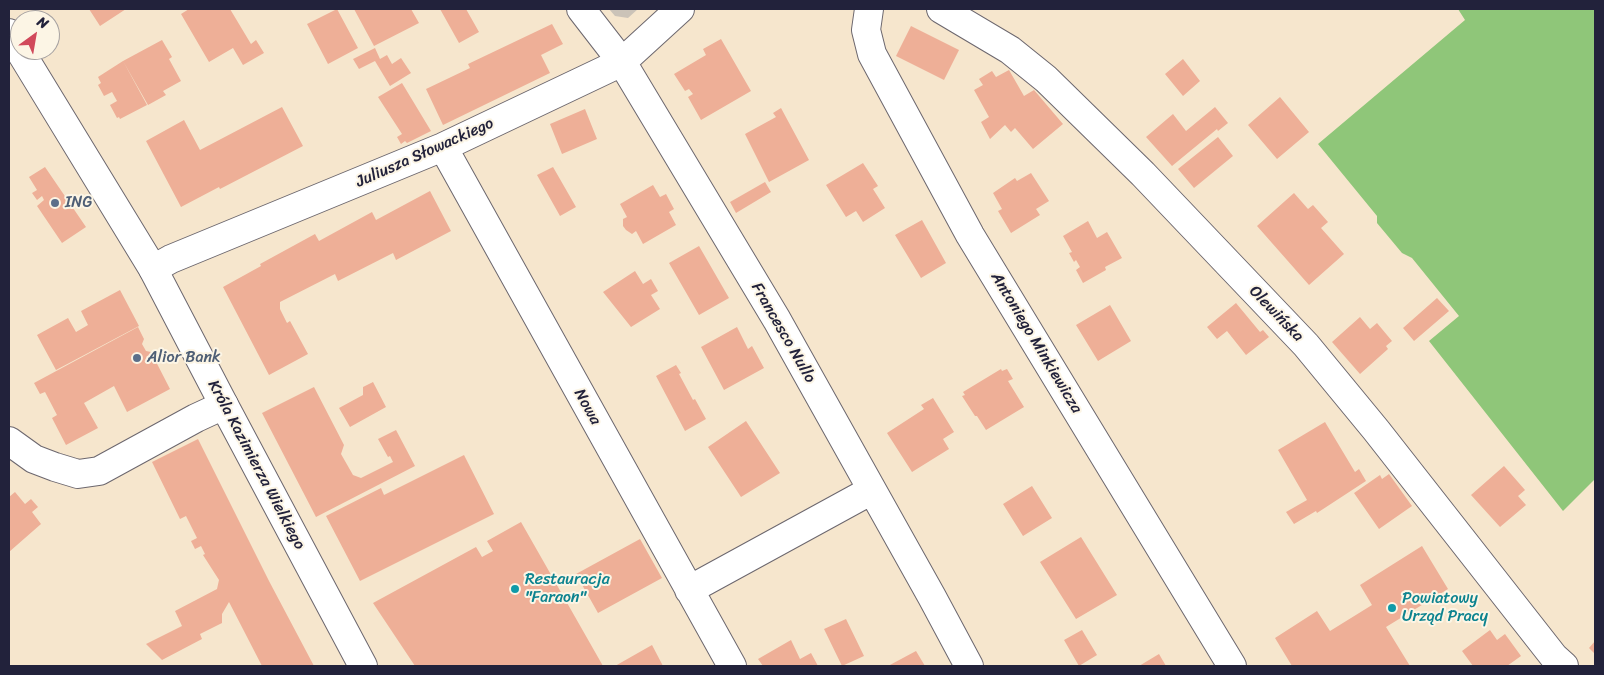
<!DOCTYPE html>
<html>
<head>
<meta charset="utf-8">
<style>
  body { margin:0 }
  #map { position:relative; width:1604px; height:675px; overflow:hidden; background:#f6e6cd; font-family:Sriracha,sans-serif }
  canvas { display:block }
  .frame { position:absolute; inset:0; border:10px solid #22223b; pointer-events:none }
  .north { position:absolute; left:10px; top:10px; width:50px; height:50px; box-sizing:border-box; background:#fcf5e5; border:1px solid #a5a1a1; border-radius:50%; rotate:32deg; font-size:14px; font-weight:700; line-height:20px; text-align:center; color:#22223b }
  .north::after { content:''; display:block; margin:auto; width:18px; height:22px; background:#d1495b; clip-path:polygon(50% 0,100% 100%,50% 72%,0 100%) }
</style>
</head>
<body>
<div id="map">
<canvas width="1604" height="675"></canvas>
<div class="frame"></div>
<div class="north">N</div>
</div>
<script>
const context = document.querySelector('canvas').getContext('2d');
context.lineJoin = 'round';
function fill(path, color) { context.fillStyle = color; context.fill(path, 'evenodd'); }
const shape = rows => new Path2D(rows.map(r => 'M' + r).join(''));
function strokePath(path, color, width, dash) { context.strokeStyle = color; context.lineWidth = width; context.lineCap = dash ? 'butt' : 'round'; context.setLineDash(dash || []); context.stroke(path); }
function write(font, color, halo, rows, align = 'center') {
  context.font = font + ' Sriracha,sans-serif'; context.lineWidth = 4; context.setLineDash([]); context.textBaseline = 'middle'; context.strokeStyle = halo; context.fillStyle = color; for (const [text, x, y, turn = 0] of rows) {
    context.save(); context.translate(x, y); context.rotate((+turn || 0) * Math.PI / 180); context.textAlign = isNaN(turn) ? turn : align; if (halo) context.strokeText(text, 0, 0); context.fillText(text, 0, 0); context.restore();
  }
}
fill(shape([
  [609,9,638,9,628,18,615,16]
]), '#cbc3b8');
fill(shape([
  [1458,9,1595,9,1595,479,1563,511,1429,341,1459,316,1412,258,1402,253,1377,223,1377,216,1318,144,1465,20]
]), '#8fc679');
fill(shape([
  [89,9,126,9,100,26],
  [189,9,230,9,251,44,256,40,264,53,243,65,233,48,209,62,181,14],
  [337,9,358,48,328,64,307,24],
  [354,9,411,9,419,23,374,46],
  [440,9,466,9,479,32,459,43],
  [552,24,563,44,541,55,550,73,443,125,426,89,470,68,468,64],
  [911,26,959,50,944,80,896,56],
  [721,39,751,91,701,120,688,97,693,94,689,89,685,91,674,74,706,55,703,49],
  [162,40,172,57,169,59,181,81,163,91,166,95,148,105,123,61],
  [375,48,380,59,387,55,392,64,401,58,411,73,390,86,375,61,359,69,353,59],
  [1183,59,1200,81,1183,96,1165,74],
  [123,61,147,105,120,119,119,117,117,118,110,105,117,101,112,92,104,96,98,85,101,83,98,77],
  [1009,70,1024,96,1034,90,1063,124,1033,149,1015,128,1011,132,1005,125,990,139,981,122,989,117,974,90,983,85,979,79,992,71,996,77],
  [402,83,431,131,407,143,405,141,401,144,397,137,402,134,378,97],
  [1280,97,1309,132,1277,159,1248,125],
  [282,107,303,146,220,189,219,187,181,207,146,141,184,120,200,150],
  [1215,107,1228,123,1218,131,1217,129,1172,166,1146,137,1173,114,1186,131],
  [781,108,809,160,769,182,745,134,776,117,773,113],
  [585,109,597,139,562,154,550,124],
  [1218,137,1233,156,1194,188,1178,169],
  [863,163,878,186,873,189,885,208,863,222,856,211,846,217,826,185],
  [45,167,86,227,62,243,37,206,44,200,42,196,37,200,32,193,37,190,29,177],
  [553,167,576,207,560,216,537,175],
  [1031,173,1049,201,1036,209,1040,215,1011,233,998,211,1002,209,993,193,1015,178,1017,181],
  [765,182,771,192,736,213,730,202],
  [653,185,660,197,666,194,674,209,669,212,676,225,643,244,636,231,632,234,626,230,623,226,623,219,627,217,620,204],
  [430,191,451,231,396,260,393,253,338,281,335,274,280,302,280,309,287,323,290,321,308,354,269,375,223,287,261,266,260,264,315,234,319,241,372,212,376,220],
  [1294,193,1308,209,1313,205,1328,222,1321,228,1344,254,1309,285,1257,226],
  [922,220,946,263,921,278,895,235],
  [1088,221,1097,238,1107,232,1122,258,1105,267,1106,270,1083,283,1076,270,1080,267,1076,260,1074,262,1069,253,1072,252,1063,236],
  [699,246,729,298,699,315,669,263],
  [635,271,643,284,651,279,658,291,651,295,660,309,631,327,603,292],
  [120,290,139,326,56,370,37,335,68,318,76,332,88,325,81,311],
  [1437,298,1449,311,1414,341,1403,328],
  [1236,303,1260,332,1263,330,1269,337,1246,355,1227,331,1217,339,1207,327],
  [1110,305,1131,341,1098,361,1076,325],
  [1360,317,1370,329,1377,323,1392,341,1386,346,1388,349,1360,374,1332,342],
  [138,327,144,339,142,344,146,351,151,352,170,389,127,412,114,386,84,403,98,428,66,445,52,418,57,415,45,392,40,394,34,383],
  [737,327,748,349,752,346,764,368,724,390,701,347],
  [676,365,681,373,679,374,693,400,695,399,706,419,685,431,656,376],
  [1001,369,1002,371,1007,369,1013,379,1008,381,1024,407,986,430,977,416,975,416,962,396,965,395,963,392],
  [373,382,386,407,350,427,339,408,363,395,363,387],
  [314,387,344,445,341,454,353,475,361,478,393,462,390,456,388,457,378,439,396,430,415,466,316,517,262,413],
  [933,398,954,432,943,439,949,449,912,472,887,433,924,409,921,405],
  [746,421,780,473,741,497,708,447],
  [1325,422,1355,472,1359,469,1366,481,1317,513,1316,511,1294,524,1286,512,1307,500,1278,450],
  [198,439,269,581,314,666,262,666,229,602,222,614,222,623,200,634,202,639,162,660,146,644,182,626,175,611,217,589,219,580,203,555,205,554,201,546,195,549,191,541,197,538,186,516,180,519,152,462],
  [464,455,494,514,360,581,326,516,381,488,384,495],
  [1504,466,1525,490,1518,496,1526,505,1500,527,1471,495],
  [1389,474,1412,506,1379,529,1354,493,1380,475,1382,479],
  [1032,486,1052,518,1023,536,1003,504],
  [15,492,25,504,31,499,38,507,32,512,41,524,9,552,9,497],
  [521,522,603,666,415,666,373,603,476,547,482,557,493,551,487,541],
  [1081,537,1117,595,1076,619,1040,562],
  [640,539,662,578,598,613,576,574],
  [1422,546,1448,589,1386,627,1410,666,1292,666,1275,638,1317,611,1330,631,1372,605,1360,585],
  [846,619,864,656,842,666,824,629],
  [1082,630,1097,655,1079,666,1064,640],
  [1490,630,1497,640,1505,634,1521,656,1507,666,1473,666,1462,651],
  [791,640,800,659,811,653,818,666,763,666,758,659],
  [1595,641,1595,654,1589,648],
  [652,645,663,666,615,666],
  [916,651,925,666,888,666],
  [1159,654,1166,666,1139,666]
]), '#eeaf97');
const minor = shape([
  [581,9,622,62,777,320,932,597,969,666],
  [869,9,866,30,872,54,970,235,1232,666],
  [941,9,1010,50,1046,79,1143,174,1306,345,1376,430,1554,657,1564,666],
  [443,147,732,666],
  [153,269,171,259,443,147,622,62,680,9],
  [9,441,34,459,55,467,78,474,99,471,196,418,224,405],
  [689,590,872,490]
]);
const tertiary = shape([
  [9,33,153,269,224,405,363,666]
]);
strokePath(minor, '#6c676e', 30);
strokePath(tertiary, '#6c676e', 30);
strokePath(minor, '#fff', 28);
strokePath(tertiary, '#fff', 28);
for (const [x, y, r, color] of [
  [55,203,5,"#5c6f8a"],
  [137,358,5,"#5c6f8a"],
  [515,589,5,"#0f9aa8"],
  [1392,608,5,"#0f9aa8"]
]) { const dot = new Path2D(); dot.arc(x, y, r, 0, 2 * Math.PI); context.fillStyle = color; context.fill(dot); strokePath(dot, '#fcf5e5', 2); }
write('16px', '#22223b', '#fcf5e5', [
  ["Juliusza Słowackiego",425,153,-24],
  ["Olewińska",1276,314,46],
  ["Francesco Nullo",783,333,60],
  ["Antoniego Minkiewicza",1036,343,59],
  ["Nowa",587,407,61],
  ["Króla Kazimierza Wielkiego",256,465,62]
]);
write('16px', '#4e5e75', '#fcf5e5', [
  ["ING",65,203],
  ["Alior Bank",147,358]
], 'left');
write('16px', '#0d838f', '#fcf5e5', [
  ["Restauracja",525,580],
  ["\"Faraon\"",525,598],
  ["Powiatowy",1402,599],
  ["Urząd Pracy",1402,617]
], 'left');
</script>
</body>
</html>
